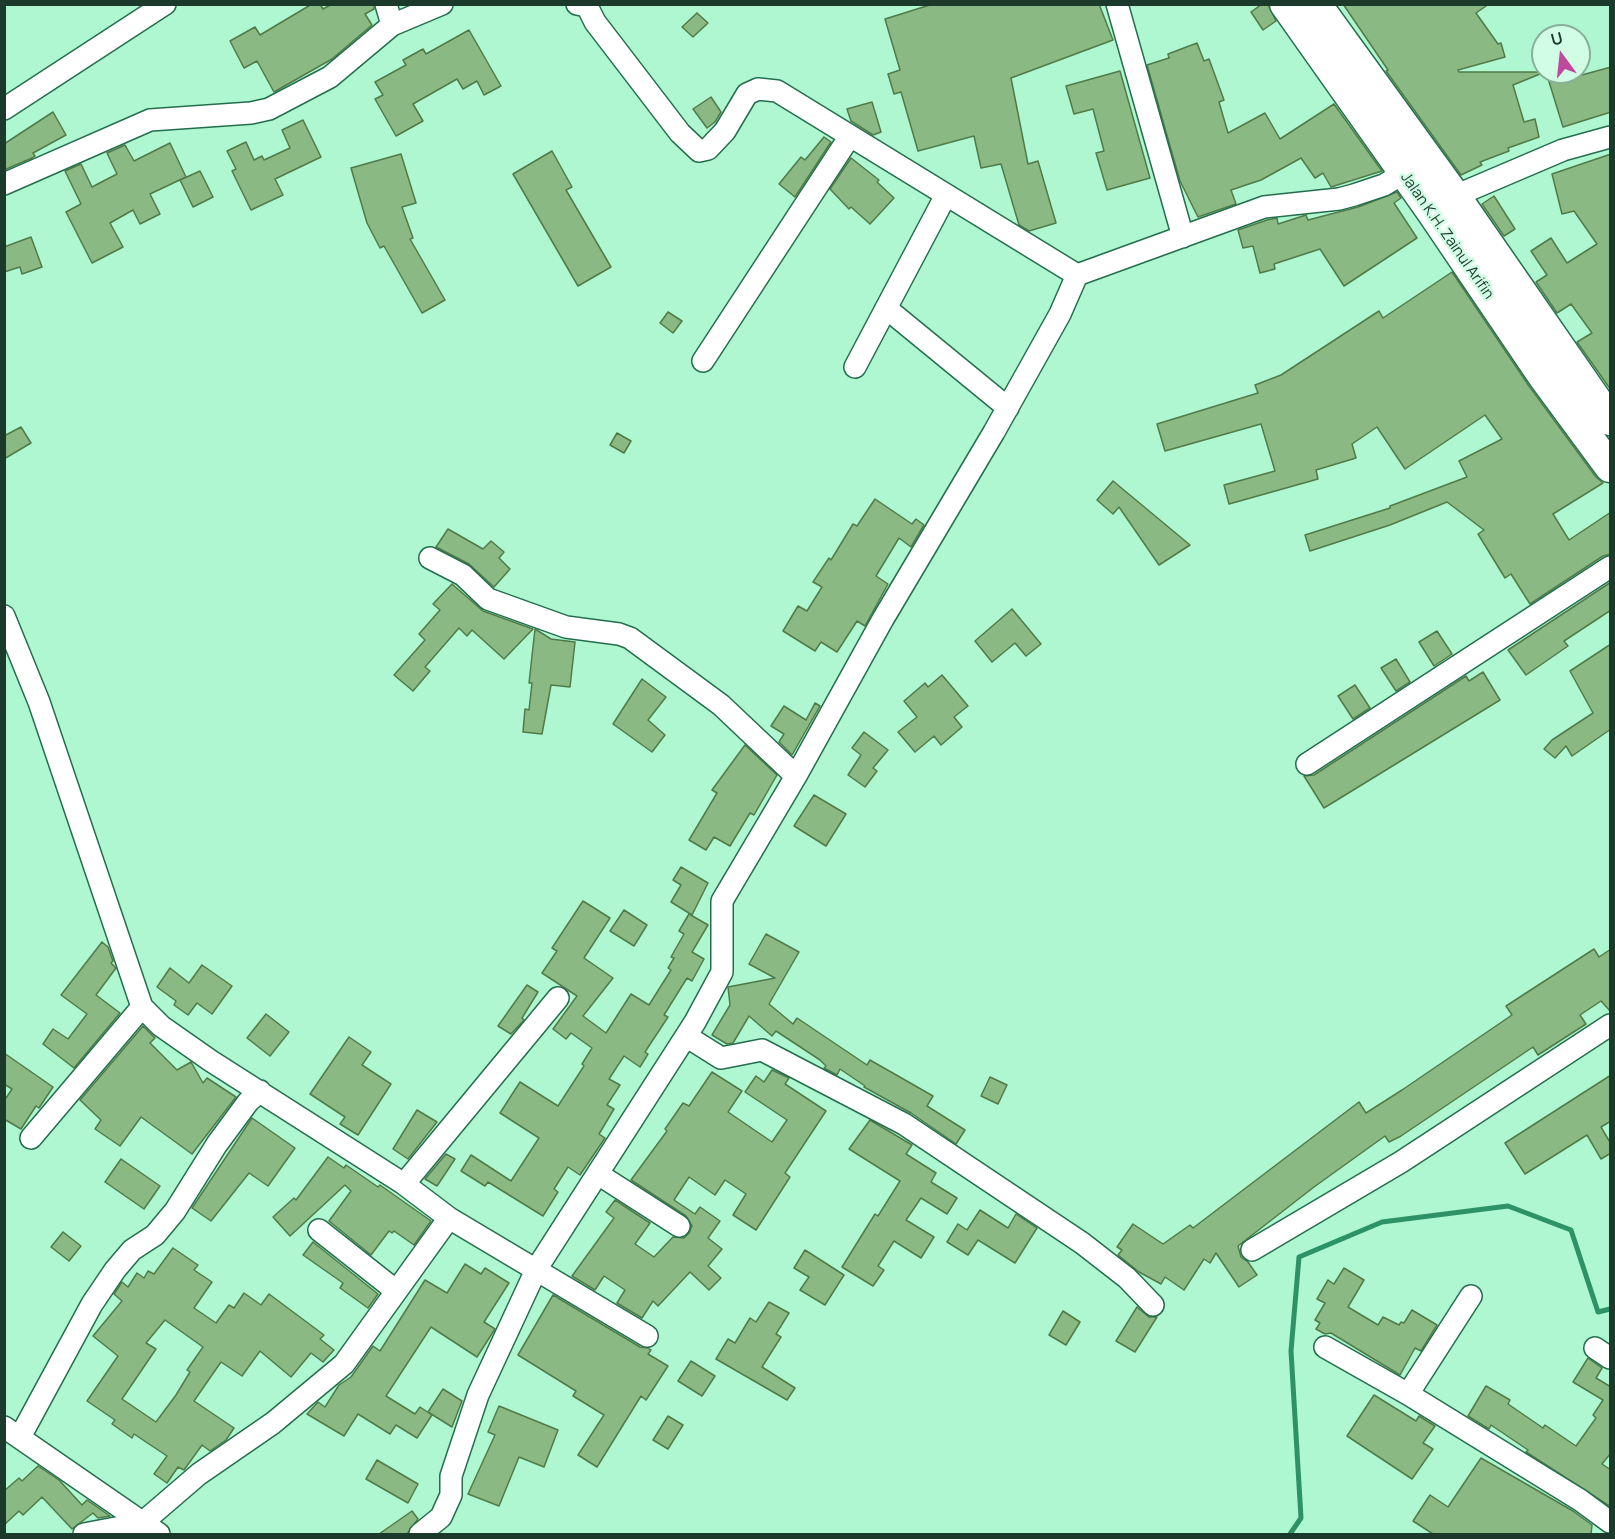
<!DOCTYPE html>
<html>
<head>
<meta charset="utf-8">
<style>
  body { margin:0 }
  #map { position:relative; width:1615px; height:1539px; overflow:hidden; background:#aef7d0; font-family:Manrope,sans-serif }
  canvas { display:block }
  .frame { position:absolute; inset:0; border:6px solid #1c3a2b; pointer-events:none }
  .north { position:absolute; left:1531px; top:24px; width:60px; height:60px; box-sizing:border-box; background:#d2fde5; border:2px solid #89af9b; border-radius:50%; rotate:345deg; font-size:16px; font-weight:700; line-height:24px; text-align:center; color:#1c3a2b }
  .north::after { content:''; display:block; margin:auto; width:21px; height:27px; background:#c0489e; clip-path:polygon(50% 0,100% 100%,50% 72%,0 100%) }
</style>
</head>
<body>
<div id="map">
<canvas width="1615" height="1539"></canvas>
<div class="frame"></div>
<div class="north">U</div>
</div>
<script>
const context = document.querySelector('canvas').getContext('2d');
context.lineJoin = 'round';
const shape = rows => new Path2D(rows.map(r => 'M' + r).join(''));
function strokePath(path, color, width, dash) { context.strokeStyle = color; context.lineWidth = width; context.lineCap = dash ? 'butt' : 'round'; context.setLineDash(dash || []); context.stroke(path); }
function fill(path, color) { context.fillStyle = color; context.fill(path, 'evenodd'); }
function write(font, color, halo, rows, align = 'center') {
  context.font = font + ' Manrope,sans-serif'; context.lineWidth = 5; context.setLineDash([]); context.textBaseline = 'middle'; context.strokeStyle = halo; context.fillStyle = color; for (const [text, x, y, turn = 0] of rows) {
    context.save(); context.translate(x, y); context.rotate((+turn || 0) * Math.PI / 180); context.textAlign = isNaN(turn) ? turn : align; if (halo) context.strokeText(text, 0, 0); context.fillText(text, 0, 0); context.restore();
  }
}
strokePath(shape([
  [1290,1534,1301,1518,1291,1351,1299,1257,1382,1222,1508,1206,1571,1230,1598,1312,1610,1309]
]), '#2d9367', 5);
const building = shape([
  [312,4,320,4,323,9,332,4,374,4,374,9,365,14,372,25,332,59,274,92,257,61,244,68,230,41,255,27,260,35,312,4],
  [933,4,1099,4,1113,40,1011,78,1028,164,1038,161,1056,223,1029,231,1019,225,1001,164,981,168,974,136,918,151,901,92,894,94,888,74,900,70,885,19,933,4],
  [1262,4,1268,4,1276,21,1263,30,1251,12,1262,4],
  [1343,4,1489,4,1476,13,1498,44,1501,43,1505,57,1458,70,1459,72,1545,72,1513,85,1524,122,1535,119,1539,137,1508,148,1509,151,1480,162,1482,165,1461,175,1386,71,1388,70,1343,4],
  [697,13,708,23,693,37,682,27,697,13],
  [469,30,501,86,484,95,477,81,463,89,457,79,413,104,423,121,396,136,375,99,383,95,375,82,406,65,403,60,423,49,426,54,469,30],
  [1197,43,1204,61,1209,59,1224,100,1219,102,1228,133,1265,113,1280,139,1334,104,1382,171,1331,187,1323,173,1315,178,1301,158,1261,180,1231,190,1236,204,1198,217,1180,181,1147,65,1169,58,1168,54,1197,43],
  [1611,67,1611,112,1563,127,1546,72,1569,72,1571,78,1611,67],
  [1120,71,1150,178,1107,190,1096,153,1104,151,1093,109,1074,114,1066,86,1120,71],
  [711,97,721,112,715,122,707,128,693,109,711,97],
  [872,102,881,132,873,135,851,121,847,109,872,102],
  [53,112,66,135,33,153,35,156,32,158,4,170,4,144,53,112],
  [303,120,321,157,275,179,283,195,251,210,232,171,236,169,227,151,246,142,254,160,262,156,264,160,290,148,282,130,303,120],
  [824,137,831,142,795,197,779,184,801,157,805,160,824,137],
  [170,143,186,177,150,194,160,214,140,224,133,210,110,223,123,247,92,263,66,212,81,204,65,171,81,164,92,187,117,174,107,153,125,145,134,161,170,143],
  [552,151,572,187,566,190,611,267,578,286,513,174,552,151],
  [401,154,416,203,402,207,413,238,410,239,445,300,422,313,384,246,380,248,367,223,351,168,401,154],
  [1611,154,1611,390,1577,342,1592,333,1571,304,1557,313,1536,282,1547,275,1531,251,1551,238,1567,263,1597,244,1574,211,1562,214,1552,174,1611,154],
  [851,158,879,180,877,182,894,198,870,224,851,207,849,209,830,189,851,158],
  [200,171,213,197,193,207,180,180,200,171],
  [1397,192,1401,198,1394,203,1417,238,1344,286,1320,249,1274,264,1275,269,1260,273,1253,246,1243,248,1238,230,1267,220,1277,218,1278,224,1306,215,1308,220,1358,207,1397,192],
  [1494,196,1515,229,1504,236,1482,204,1494,196],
  [31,237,42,267,22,274,20,267,4,272,4,247,31,237],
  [1452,272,1529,386,1596,477,1603,483,1553,514,1569,540,1611,512,1611,554,1603,556,1530,604,1511,574,1505,578,1478,534,1484,530,1447,502,1390,525,1310,551,1305,535,1390,508,1390,506,1467,477,1459,461,1502,439,1485,415,1405,469,1377,427,1352,444,1356,458,1316,470,1318,479,1229,504,1224,485,1275,471,1261,424,1165,451,1157,424,1258,393,1255,385,1281,375,1379,311,1383,318,1452,272],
  [668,312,682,321,673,333,660,323,668,312],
  [21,427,31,443,4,459,4,436,21,427],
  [617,433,631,441,624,453,610,445,617,433],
  [1113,481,1190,545,1159,565,1119,507,1113,514,1097,500,1113,481],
  [875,499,912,524,916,519,924,525,911,547,899,538,876,576,888,584,865,626,857,621,837,652,821,642,815,651,783,631,798,606,807,611,822,587,813,582,829,558,831,560,853,524,857,526,875,499],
  [448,529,483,549,491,541,504,552,499,558,510,569,494,587,469,564,436,547,448,529],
  [1611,582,1611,610,1564,641,1568,646,1526,675,1508,650,1611,582],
  [452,584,483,611,533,629,504,659,472,630,467,636,459,628,425,667,430,671,413,691,394,675,425,640,419,634,440,610,433,604,452,584],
  [1012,609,1041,644,1026,656,1015,643,992,662,975,641,1012,609],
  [535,629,551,639,575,642,570,687,551,685,542,734,523,732,525,709,529,710,532,683,529,683,535,629],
  [1437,631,1452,654,1434,666,1419,642,1437,631],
  [1611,644,1611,729,1572,756,1566,746,1555,758,1544,749,1552,740,1593,713,1570,671,1611,644],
  [1396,659,1410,682,1396,691,1381,668,1396,659],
  [1483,672,1500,700,1324,808,1304,776,1314,775,1466,676,1469,681,1483,672],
  [942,675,968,706,954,717,962,727,941,745,934,736,915,752,898,732,917,717,904,701,925,683,928,687,942,675],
  [642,679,666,697,648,720,665,735,652,752,613,724,642,679],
  [1355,685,1370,708,1353,719,1338,696,1355,685],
  [815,703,820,706,792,755,779,742,784,734,771,726,784,706,806,720,815,703],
  [864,732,888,750,873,768,877,771,865,787,848,775,861,755,852,748,864,732],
  [745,745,777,775,754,815,750,813,730,846,714,837,706,850,689,840,717,793,712,790,745,745],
  [814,795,846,814,826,846,794,826,814,795],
  [681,867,708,883,692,915,671,902,681,885,673,880,681,867],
  [583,901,610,918,584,958,613,978,583,1016,606,1033,631,994,649,1005,671,970,668,968,674,958,671,957,684,934,679,931,689,914,708,925,692,952,704,959,692,981,687,978,664,1015,668,1017,645,1052,648,1054,640,1067,624,1056,609,1079,620,1085,607,1105,614,1109,599,1134,605,1138,580,1175,568,1167,554,1189,558,1192,543,1216,488,1182,485,1186,461,1171,471,1155,511,1181,539,1138,500,1113,520,1082,558,1106,584,1066,582,1064,592,1048,571,1033,566,1039,553,1029,577,996,542,973,557,951,552,948,583,901],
  [624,910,647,925,634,946,610,931,624,910],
  [766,934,799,952,769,1004,793,1024,797,1018,867,1065,870,1060,933,1096,927,1106,965,1130,956,1144,911,1113,864,1087,865,1086,840,1069,837,1075,824,1068,826,1066,820,1060,776,1031,772,1036,749,1016,733,1043,727,1044,712,1035,730,1005,728,987,775,978,749,964,766,934],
  [102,942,108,947,113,961,111,963,116,968,96,995,120,1013,74,1068,43,1044,53,1029,68,1039,87,1014,61,995,102,942],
  [1594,949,1599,957,1611,949,1611,1012,1601,1001,1580,1015,1586,1024,1538,1055,1533,1047,1401,1136,1389,1142,1385,1136,1314,1187,1238,1246,1241,1257,1248,1262,1257,1275,1239,1287,1216,1253,1210,1263,1204,1259,1184,1290,1165,1277,1161,1284,1139,1272,1118,1255,1122,1250,1117,1247,1133,1224,1163,1244,1190,1225,1193,1228,1359,1102,1366,1113,1402,1090,1512,1015,1506,1006,1594,949],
  [202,965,232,986,212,1014,197,1003,188,1015,174,1005,176,1001,157,987,170,968,189,983,202,965],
  [527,985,538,992,522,1018,524,1020,511,1034,498,1026,527,985],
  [266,1014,289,1032,270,1056,247,1038,266,1014],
  [143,1026,155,1038,150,1043,177,1070,191,1062,203,1083,207,1078,236,1097,192,1154,141,1117,120,1146,95,1129,101,1120,80,1100,143,1026],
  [349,1037,371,1052,362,1065,391,1084,358,1135,340,1124,345,1117,310,1094,349,1037],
  [4,1053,53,1087,39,1108,36,1106,21,1129,4,1119,4,1101,12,1089,4,1084,4,1053],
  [772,1070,789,1078,785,1084,826,1111,785,1173,790,1177,756,1230,733,1215,746,1194,725,1180,715,1195,689,1177,674,1200,695,1214,700,1207,720,1221,708,1238,722,1249,708,1266,721,1278,709,1290,690,1272,658,1306,653,1301,642,1318,617,1303,625,1290,604,1276,595,1290,572,1276,614,1218,606,1212,615,1200,650,1223,635,1244,654,1257,673,1237,684,1238,689,1233,692,1226,686,1216,631,1180,667,1131,665,1129,683,1103,689,1106,712,1072,742,1091,728,1112,772,1142,787,1120,745,1092,756,1076,764,1082,772,1070],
  [1611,1075,1611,1121,1601,1127,1611,1144,1611,1153,1601,1159,1587,1135,1525,1174,1505,1143,1611,1075],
  [990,1077,1007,1085,998,1104,981,1096,990,1077],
  [417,1110,437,1122,408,1159,393,1149,417,1110],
  [252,1118,295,1148,268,1186,249,1173,211,1221,192,1208,252,1118],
  [870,1120,912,1145,906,1154,936,1173,931,1182,957,1198,947,1214,921,1198,906,1220,934,1237,921,1258,894,1241,878,1266,884,1270,873,1286,842,1267,875,1214,878,1216,900,1181,849,1149,870,1120],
  [446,1154,455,1159,437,1186,425,1179,446,1154],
  [328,1157,344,1168,346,1165,378,1187,380,1185,431,1221,414,1245,394,1231,392,1233,389,1231,371,1255,329,1221,351,1191,345,1185,290,1236,273,1217,294,1198,296,1200,328,1157],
  [121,1159,160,1186,144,1209,105,1182,121,1159],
  [980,1210,1008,1228,1016,1214,1037,1228,1015,1263,978,1240,968,1255,947,1242,958,1224,967,1230,980,1210],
  [63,1232,81,1246,69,1261,51,1247,63,1232],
  [313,1242,378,1294,368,1308,340,1288,343,1283,303,1255,313,1242],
  [173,1248,198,1265,194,1270,212,1282,194,1308,216,1323,229,1305,234,1308,244,1293,261,1305,269,1294,324,1335,320,1339,334,1350,323,1362,311,1353,291,1377,260,1351,242,1376,221,1362,194,1401,234,1428,226,1440,210,1451,202,1445,184,1470,178,1467,167,1483,154,1474,167,1456,134,1434,132,1438,112,1424,115,1420,87,1401,118,1356,93,1336,122,1301,114,1294,122,1282,128,1287,137,1273,144,1278,148,1271,154,1274,173,1248],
  [165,1320,203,1347,187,1370,190,1372,176,1395,156,1422,122,1399,156,1349,146,1343,165,1320],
  [805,1250,844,1275,825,1305,800,1290,809,1277,794,1268,805,1250],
  [465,1264,481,1274,485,1268,509,1283,484,1322,495,1329,477,1357,431,1327,386,1396,415,1414,420,1407,432,1415,417,1438,396,1425,390,1434,358,1414,344,1436,307,1414,318,1402,325,1407,339,1385,351,1377,373,1346,380,1351,425,1280,447,1293,465,1264],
  [1344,1268,1364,1280,1348,1307,1378,1325,1383,1317,1399,1325,1401,1322,1404,1323,1412,1310,1437,1325,1421,1351,1415,1348,1400,1375,1331,1333,1325,1334,1316,1329,1320,1323,1315,1320,1325,1303,1317,1299,1328,1280,1334,1284,1344,1268],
  [553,1295,640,1347,648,1348,651,1350,648,1354,668,1366,646,1400,641,1396,597,1467,578,1455,604,1415,573,1396,576,1391,518,1355,553,1295],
  [769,1302,789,1313,776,1334,781,1337,762,1367,795,1388,787,1400,716,1359,728,1339,735,1343,750,1318,756,1322,769,1302],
  [1137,1307,1149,1317,1157,1317,1135,1352,1116,1341,1137,1307],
  [1063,1311,1080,1322,1066,1345,1049,1335,1063,1311],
  [1588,1358,1602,1368,1596,1378,1611,1387,1611,1453,1602,1464,1611,1470,1611,1507,1526,1452,1528,1450,1491,1425,1489,1429,1468,1416,1486,1386,1510,1400,1508,1404,1543,1428,1545,1425,1576,1446,1596,1418,1593,1415,1603,1400,1573,1382,1588,1358],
  [691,1361,715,1376,702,1396,678,1381,691,1361],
  [443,1389,462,1401,452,1427,428,1412,443,1389],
  [1374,1395,1416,1421,1419,1416,1435,1426,1423,1443,1433,1449,1412,1479,1347,1436,1374,1395],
  [499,1406,558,1430,544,1467,519,1457,499,1506,468,1494,495,1435,488,1432,499,1406],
  [668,1416,683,1425,668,1449,653,1440,668,1416],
  [1481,1458,1573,1511,1592,1525,1591,1534,1433,1534,1413,1521,1430,1495,1448,1507,1481,1458],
  [377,1460,418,1484,408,1503,366,1479,377,1460],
  [38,1466,59,1480,82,1505,87,1500,110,1516,98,1518,93,1513,72,1529,42,1497,23,1515,19,1511,4,1525,4,1491,19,1478,22,1481,38,1466],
  [412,1511,418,1519,407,1534,379,1534,412,1511]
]);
fill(building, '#8bb983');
strokePath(building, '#507b48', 1.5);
const minor = shape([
  [386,4,392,25],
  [577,4,587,6,595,22,680,133,699,151,708,149,725,131,747,94,758,89,777,91,1077,275],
  [1117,4,1183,237],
  [4,109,165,4],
  [4,184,150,120,251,113,269,109,330,77,392,25,442,4],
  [1445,203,1455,196,1563,150,1610,137],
  [886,308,1008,408],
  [703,361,850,136],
  [855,367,946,195],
  [430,558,463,575,488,599,566,627,619,634,630,638,721,705,796,776],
  [4,616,39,702,142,1007,161,1026,211,1061,404,1184,449,1218,647,1336],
  [1307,764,1610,567],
  [686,1036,721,1058,762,1050,904,1124,1082,1243,1127,1278,1153,1305],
  [31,1138,142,1007],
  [598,1174,679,1226],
  [404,1184,558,998],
  [319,1230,395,1290],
  [1252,1250,1401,1162,1610,1025],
  [1325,1347,1408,1394,1580,1500,1610,1522],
  [1595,1348,1610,1358],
  [1408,1394,1471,1296],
  [4,1427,159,1534],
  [20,1437,92,1304,115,1270,132,1250,155,1235,175,1211,217,1144,248,1102,260,1091],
  [84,1534,142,1523,199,1474,273,1423,344,1364,449,1218],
  [420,1534,441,1517,451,1495,451,1476,478,1395,537,1268,695,1022,722,972,722,901,796,776,883,619,994,432,1060,314,1077,275,1264,207,1339,199,1354,195,1384,185,1415,166]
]);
const highway = shape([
  [1285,4,1432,212,1543,376,1610,467],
  [1316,4,1455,196,1610,420]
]);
strokePath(minor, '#246e4d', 24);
strokePath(highway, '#246e4d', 33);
strokePath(minor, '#fff', 21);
strokePath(highway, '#fff', 30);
write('15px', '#1c3a2b', '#d2fde5', [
  ["Jalan K.H. Zainul Arifin",1447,236,55]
]);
</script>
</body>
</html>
